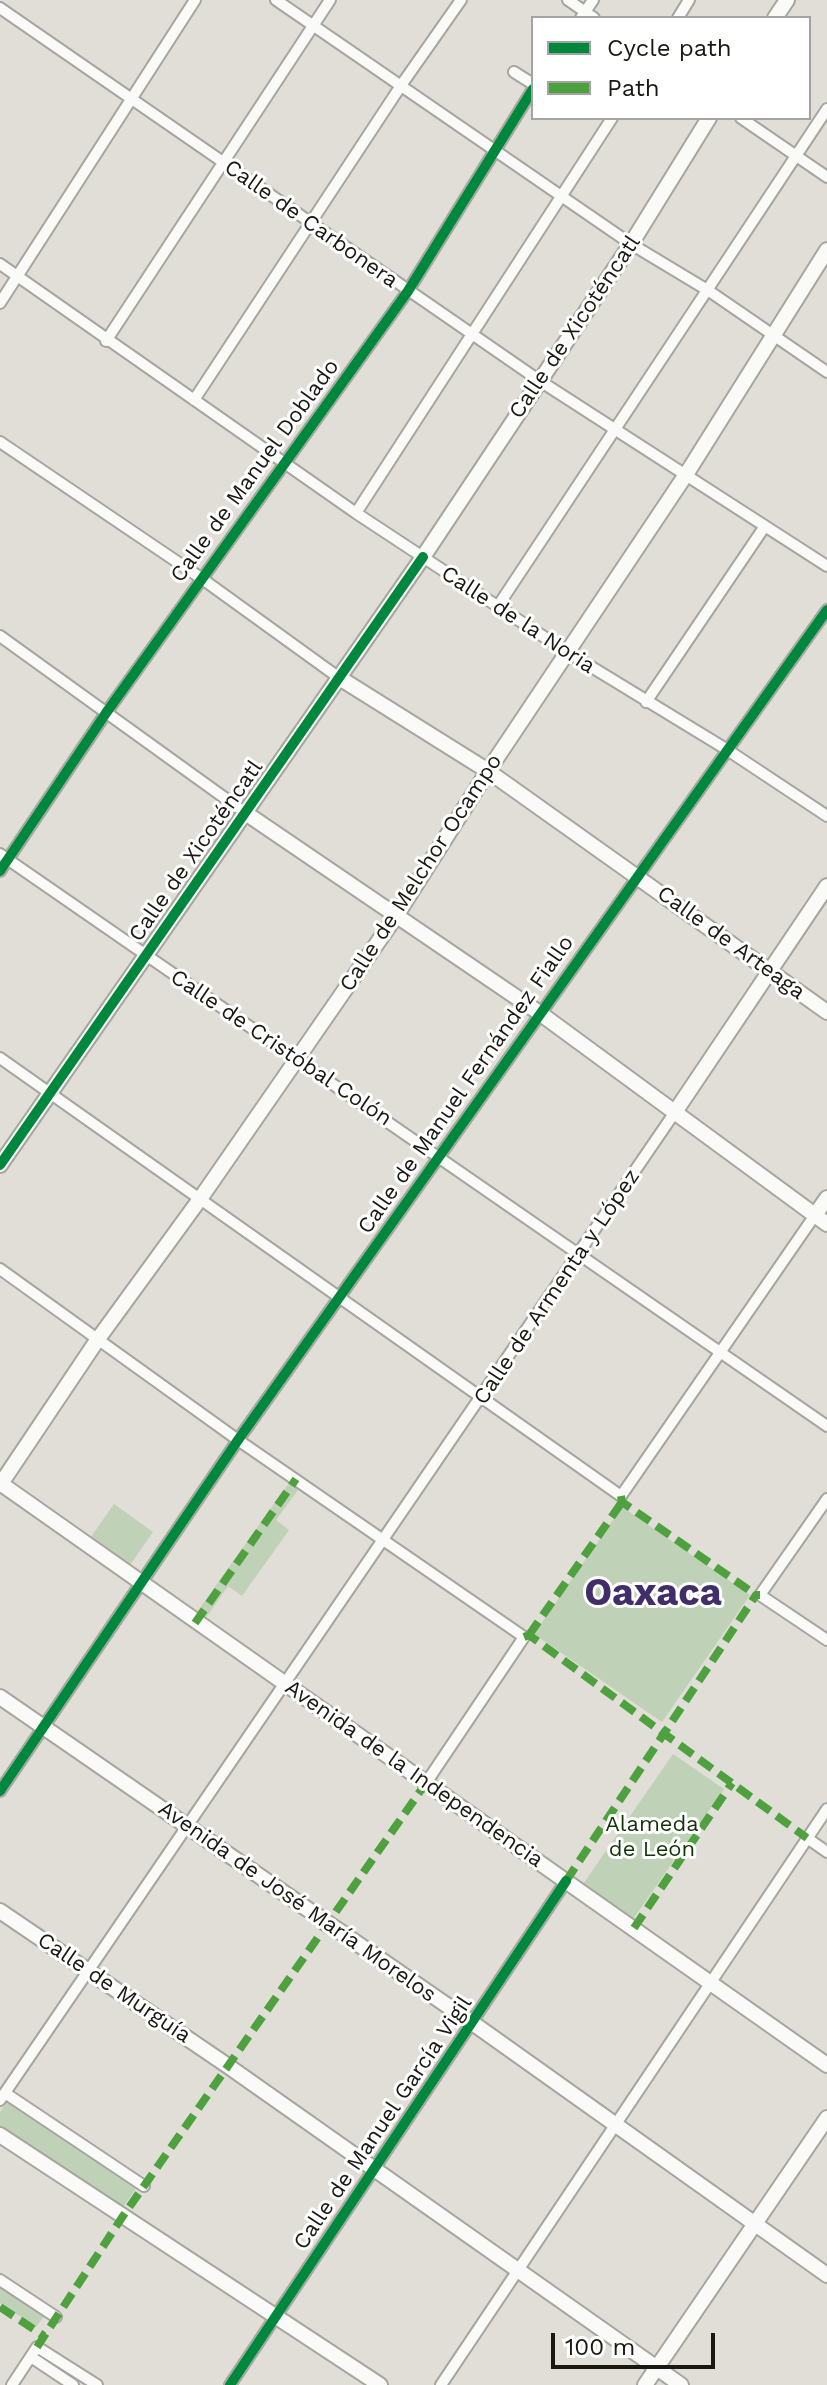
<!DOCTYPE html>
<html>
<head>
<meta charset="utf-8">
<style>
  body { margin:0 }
  #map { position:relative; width:827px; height:2385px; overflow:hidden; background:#e0ded6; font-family:"Work Sans",sans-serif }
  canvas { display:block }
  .legend { position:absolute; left:531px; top:16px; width:280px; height:104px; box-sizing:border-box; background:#fff; border:2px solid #a3a3a1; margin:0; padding:10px 14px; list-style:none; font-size:24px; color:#191813 }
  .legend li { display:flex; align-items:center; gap:16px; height:40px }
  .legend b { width:40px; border:2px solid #a3a3a1 }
  .scale { position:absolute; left:551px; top:2333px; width:164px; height:36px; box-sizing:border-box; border:4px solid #191813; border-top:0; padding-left:10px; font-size:24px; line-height:28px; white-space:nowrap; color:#191813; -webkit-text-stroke:6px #fff; paint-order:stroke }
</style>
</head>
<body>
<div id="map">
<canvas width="827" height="2385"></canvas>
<ul class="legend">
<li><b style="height:10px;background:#00873e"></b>Cycle path</li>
<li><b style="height:10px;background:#4fa13f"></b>Path</li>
</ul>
<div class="scale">100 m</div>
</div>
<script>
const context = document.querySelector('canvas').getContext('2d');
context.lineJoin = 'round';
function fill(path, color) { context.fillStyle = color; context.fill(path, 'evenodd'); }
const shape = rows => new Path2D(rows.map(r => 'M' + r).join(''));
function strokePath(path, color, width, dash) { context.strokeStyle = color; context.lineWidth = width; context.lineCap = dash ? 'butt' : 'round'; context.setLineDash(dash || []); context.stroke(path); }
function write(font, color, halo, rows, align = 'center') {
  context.font = font + ' "Work Sans",sans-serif'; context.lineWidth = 6; context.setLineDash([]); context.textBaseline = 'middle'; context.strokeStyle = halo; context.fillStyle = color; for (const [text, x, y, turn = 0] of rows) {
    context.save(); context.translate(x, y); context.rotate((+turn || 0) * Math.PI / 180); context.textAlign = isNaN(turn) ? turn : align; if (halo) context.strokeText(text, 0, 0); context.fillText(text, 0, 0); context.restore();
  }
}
fill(shape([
  [289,1483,298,1490,276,1520,289,1530,242,1596,228,1586,205,1619,197,1612],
  [114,1504,153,1532,130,1565,91,1537],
  [622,1507,750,1595,662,1722,534,1634],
  [673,1754,724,1789,631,1922,581,1887],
  [8,2101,139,2184,121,2210,0,2130,0,2112],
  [0,2287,44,2316,36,2327,0,2303]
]), '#bfd1b6');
const street = shape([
  [276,0,631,244,709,291,827,372],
  [568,0,594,18],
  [0,8,540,381,827,566],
  [581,18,593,0],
  [678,18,689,0],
  [514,72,533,84],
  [741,118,827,177],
  [0,264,356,513,567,652,726,749,827,816],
  [0,303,195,0],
  [106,341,330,0],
  [194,400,402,84,461,0],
  [0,442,201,578,338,677],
  [356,513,612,118],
  [498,606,827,109],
  [0,636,247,814],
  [646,702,765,526],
  [0,854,827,1426],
  [0,871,106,713,408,291,533,89],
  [0,1058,621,1496,815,1215],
  [0,1269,238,1440,524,1637,426,1783],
  [827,1499,760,1595,827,1640],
  [0,1791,238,1440,827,610],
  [807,1838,827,1852],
  [5,2093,144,2186],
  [0,2100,675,1112],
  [0,2280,56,2317],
  [31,2357,73,2385],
  [12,2385,37,2347,97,2385],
  [230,2385,566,1881],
  [441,2385,827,1809]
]);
const secondary = shape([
  [775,18,787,0],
  [338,677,488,771,827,1012],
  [247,814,541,1014,827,1224],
  [675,1112,827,886],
  [0,1165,423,557,631,244,709,118],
  [815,1215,827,1198],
  [0,1483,827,2065],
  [0,1485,98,1339,200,1199,396,916,488,771,687,473,827,250],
  [0,1697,474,2024,827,2275],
  [0,1911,228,2066,681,2385],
  [0,2135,380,2385],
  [645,2385,827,2118]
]);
strokePath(street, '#a6a59e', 14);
strokePath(secondary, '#a6a59e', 18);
strokePath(street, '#fafaf9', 10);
strokePath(secondary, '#fafaf9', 14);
strokePath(shape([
  [621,1496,622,1502,756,1595],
  [195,1623,296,1479],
  [529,1635,622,1502],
  [524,1637,529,1635,807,1838],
  [566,1881,756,1595,760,1595],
  [634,1928,732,1783],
  [0,2307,44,2336],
  [37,2347,123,2216,426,1783]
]), '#4fa13f', 8, [16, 8]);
strokePath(shape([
  [0,871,106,713,408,291,533,89],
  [0,1165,423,557],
  [0,1791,238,1440,827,610],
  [230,2385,566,1881]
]), '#00873e', 10);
write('22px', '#191813', '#fff', [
  ["Calle de Carbonera",311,224,35],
  ["Calle de Xicoténcatl",575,327,-56],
  ["Calle de Manuel Doblado",255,471,-54],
  ["Calle de la Noria",518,620,33],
  ["Calle de Xicoténcatl",196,851,-55],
  ["Calle de Melchor Ocampo",421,873,-57],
  ["Calle de Arteaga",731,943,36],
  ["Calle de Cristóbal Colón",281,1048,34],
  ["Calle de Manuel Fernández Fiallo",466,1085,-55],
  ["Calle de Armenta y López",557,1287,-56],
  ["Avenida de la Independencia",414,1774,35],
  ["Avenida de José María Morelos",297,1902,35],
  ["Calle de Murguía",114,1988,34],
  ["Calle de Manuel García Vigil",383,2123,-56]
]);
write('22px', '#103306', '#fff', [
  ["Alameda",652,1825],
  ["de León",652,1850]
]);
write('bold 38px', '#412d68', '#fff', [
  ["Oaxaca",653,1594]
]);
</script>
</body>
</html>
